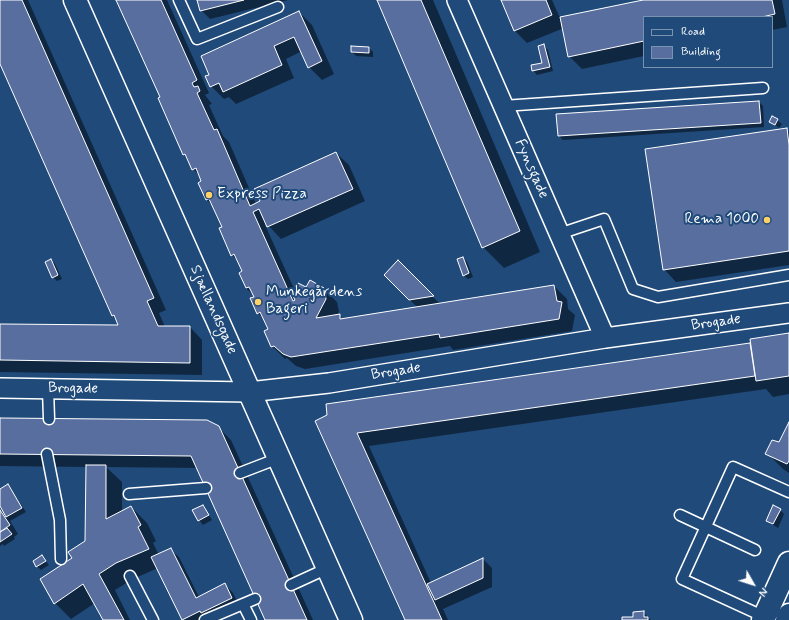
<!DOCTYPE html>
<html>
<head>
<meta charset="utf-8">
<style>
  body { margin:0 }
  #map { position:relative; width:789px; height:620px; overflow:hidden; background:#1f4a7a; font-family:Mynerve,sans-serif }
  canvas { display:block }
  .legend { position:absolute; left:643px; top:16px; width:130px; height:52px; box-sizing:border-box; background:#1f4a7a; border:1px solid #7992af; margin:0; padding:5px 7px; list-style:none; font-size:12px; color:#fff }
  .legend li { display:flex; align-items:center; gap:8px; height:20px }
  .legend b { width:20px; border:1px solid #7992af }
  .north { position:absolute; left:733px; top:564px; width:40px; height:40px; -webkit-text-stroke:3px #1f4a7a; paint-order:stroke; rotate:129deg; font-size:11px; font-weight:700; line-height:16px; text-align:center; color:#fff }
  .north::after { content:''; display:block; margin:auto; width:14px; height:18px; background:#fff; clip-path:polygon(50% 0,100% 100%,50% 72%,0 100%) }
</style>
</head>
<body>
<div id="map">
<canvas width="789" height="620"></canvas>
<ul class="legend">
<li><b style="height:5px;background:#1f4a7a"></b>Road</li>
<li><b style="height:11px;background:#586e9f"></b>Building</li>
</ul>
<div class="north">N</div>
</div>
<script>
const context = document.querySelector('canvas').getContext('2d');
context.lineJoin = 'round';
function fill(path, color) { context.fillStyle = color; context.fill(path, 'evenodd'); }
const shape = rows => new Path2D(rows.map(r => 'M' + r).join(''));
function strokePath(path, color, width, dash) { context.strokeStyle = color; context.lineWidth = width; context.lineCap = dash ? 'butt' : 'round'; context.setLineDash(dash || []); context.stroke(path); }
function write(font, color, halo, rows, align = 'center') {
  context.font = font + ' Mynerve,sans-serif'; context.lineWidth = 4; context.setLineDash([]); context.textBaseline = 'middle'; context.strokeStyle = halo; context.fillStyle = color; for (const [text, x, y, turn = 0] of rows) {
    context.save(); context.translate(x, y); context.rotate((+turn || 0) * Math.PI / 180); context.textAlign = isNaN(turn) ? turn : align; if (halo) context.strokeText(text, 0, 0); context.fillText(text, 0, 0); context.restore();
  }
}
fill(shape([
  [0,0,28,0,166,310,159,313,165,327,190,327,202,340,202,375,0,372,0,325,120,326,113,316,0,62],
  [118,0,167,0,209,93,205,95,212,104,209,105,223,136,229,142,256,204,336,153,349,165,365,201,281,239,267,224,265,225,295,291,306,288,324,289,337,302,339,312,336,316,339,315,344,320,418,308,385,275,398,262,440,304,554,286,567,299,568,309,575,315,572,331,453,350,450,346,305,369,296,366,287,358,285,359,272,346,269,330,266,321,258,313,255,297,246,288,244,272,239,262,232,255,223,227,214,207,207,200,199,183,203,182,201,177,193,169,184,154,161,97],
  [199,0,288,0,210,19,201,10],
  [378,0,433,0,540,252,504,268,483,247],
  [502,0,552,0,560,18,648,0,782,0,787,27,772,30,772,17,644,17,644,56,582,69,569,56,564,28,527,43,515,31],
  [299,12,312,25,334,74,322,80,309,67,302,51,286,59,294,78,236,104,229,97,224,99,211,86],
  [544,46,548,50,553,71,537,75,533,70,543,63],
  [369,48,373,52,373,57,356,56,352,52],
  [759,102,763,106,764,127,563,140,559,136],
  [777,120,782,124,779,128,770,121],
  [786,129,789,132,789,265,676,282,664,269],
  [463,258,467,262,473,277,468,279,463,275],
  [51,260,55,264,62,279,57,281,53,277],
  [789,334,789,394,773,397,766,389,369,446,431,583,483,559,492,568,492,587,443,609,448,620,406,620,316,421,750,344,752,346],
  [0,419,218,427,231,440,313,620,267,620,198,468,106,467,122,482,122,512,131,507,147,523,156,541,153,543,159,555,170,549,179,557,199,597,225,584,233,593,240,607,207,620,184,620,158,568,133,579,115,590,130,620,104,620,95,603,71,619,55,603,73,559,86,542,87,467,0,466],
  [789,424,789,473,783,469,767,453,780,444],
  [8,485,26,512,10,521,18,534,14,537,15,539,4,546,3,544,0,546,0,509,5,514,0,504,0,490],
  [203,506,212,520,203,525,199,520],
  [780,510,784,514,778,528,767,521],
  [42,557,49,565,41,570,37,566],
  [643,612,651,620,623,620,634,618]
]), '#0007');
const building = shape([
  [0,0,22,0,154,298,147,301,158,326,190,326,190,363,0,360,0,324,118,325,114,315,112,316,0,64,0,0],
  [116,0,161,0,197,80,192,83,194,87,198,86,200,91,197,93,214,130,217,129,250,206,260,201,254,189,336,152,353,189,267,227,259,209,253,212,293,301,295,300,292,294,298,283,306,287,310,280,324,288,326,299,316,318,340,314,340,319,554,285,557,301,562,302,559,319,440,338,439,334,291,357,283,354,274,346,271,347,264,331,268,329,260,312,257,314,250,298,254,297,249,287,246,288,239,273,242,271,234,254,231,256,219,228,222,227,209,199,206,200,198,183,201,181,196,168,192,170,185,154,183,155,158,98,160,97,116,0],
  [197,0,244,0,200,11,197,0],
  [377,0,421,0,520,231,482,248,377,0],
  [501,0,546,0,552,15,514,31,501,0],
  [643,0,772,0,775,14,762,17,644,17,644,41,568,57,560,17,643,0],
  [299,11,322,61,308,68,294,37,274,46,282,65,223,92,219,83,210,87,205,76,209,75,201,56,299,11],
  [544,44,550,67,532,71,531,65,542,63,538,46,544,44],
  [351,46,369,47,369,53,351,52,351,46],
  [759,101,761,123,558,136,556,114,759,101],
  [772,116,778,119,775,125,769,122,772,116],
  [787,128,789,145,789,251,663,270,645,149,787,128],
  [463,257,469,273,463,276,457,259,463,257],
  [51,259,58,275,52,278,45,262,51,259],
  [398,260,434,296,409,300,384,275,398,260],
  [789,333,789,376,756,381,750,339,789,333],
  [750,343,755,376,357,433,442,620,405,620,315,421,327,415,326,404,750,343],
  [0,418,207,420,219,426,307,620,265,620,191,456,0,454,0,418],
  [789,422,789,461,787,464,765,454,772,440,779,442,789,422],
  [86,465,106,465,106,519,131,506,141,525,138,527,149,549,116,563,99,574,124,620,103,620,83,584,54,604,40,579,72,558,68,552,85,541,86,465],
  [8,484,22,508,6,517,0,506,0,489,8,484],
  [203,505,209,515,198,521,192,510,203,505],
  [773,505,781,509,773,524,766,521,773,505],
  [0,510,10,525,0,532,0,510],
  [7,528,12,534,0,542,0,532,7,528],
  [171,548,196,598,225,583,232,598,201,613,200,611,182,620,151,557,171,548],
  [42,555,46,561,36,567,33,561,42,555],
  [483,558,483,578,435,600,427,584,483,558],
  [644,611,644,617,648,617,648,620,622,620,622,617,633,617,633,612,644,611]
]);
fill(building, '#586e9f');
strokePath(building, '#fff', 1);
const lane = shape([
  [179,0,197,39,278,7],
  [503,106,763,88],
  [559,234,604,219,633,289,658,297,789,275],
  [48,389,49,419],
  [47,454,60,520,61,559],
  [240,473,279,458],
  [129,494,206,488],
  [680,515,755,550],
  [130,576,153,620],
  [291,585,328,568],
  [243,604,251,620],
  [767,618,682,579,733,467,789,492],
  [205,620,255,599]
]);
const street = shape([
  [457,0,605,338],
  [0,388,249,392,329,383,605,338,789,313]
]);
const secondary = shape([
  [75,0,351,620],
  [763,620,789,563],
  [787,620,789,615]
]);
strokePath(lane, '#fff', 13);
strokePath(street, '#fff', 22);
strokePath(secondary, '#fff', 25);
strokePath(lane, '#1f4a7a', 10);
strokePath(street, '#1f4a7a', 19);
strokePath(secondary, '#1f4a7a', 22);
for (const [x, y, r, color] of [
  [209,195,4,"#ffd166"],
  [767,220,4,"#ffd166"],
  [258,302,4,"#ffd166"]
]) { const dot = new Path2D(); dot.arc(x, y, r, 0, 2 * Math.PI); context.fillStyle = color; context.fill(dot); strokePath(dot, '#1f4a7a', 1.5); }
write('15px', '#fff', '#1f4a7a', [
  ["Fynsgade",531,169,66],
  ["Sjællandsgade",213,310,66],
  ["Brogade",716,323,-8],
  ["Brogade",396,372,-9],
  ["Brogade",73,389,1]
]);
write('15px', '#fff', '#1f4a7a', [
  ["Express Pizza",217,195],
  ["Rema 1000",759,220,"right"],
  ["Munkegårdens",266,293],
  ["Bageri",266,310]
], 'left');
</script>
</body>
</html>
